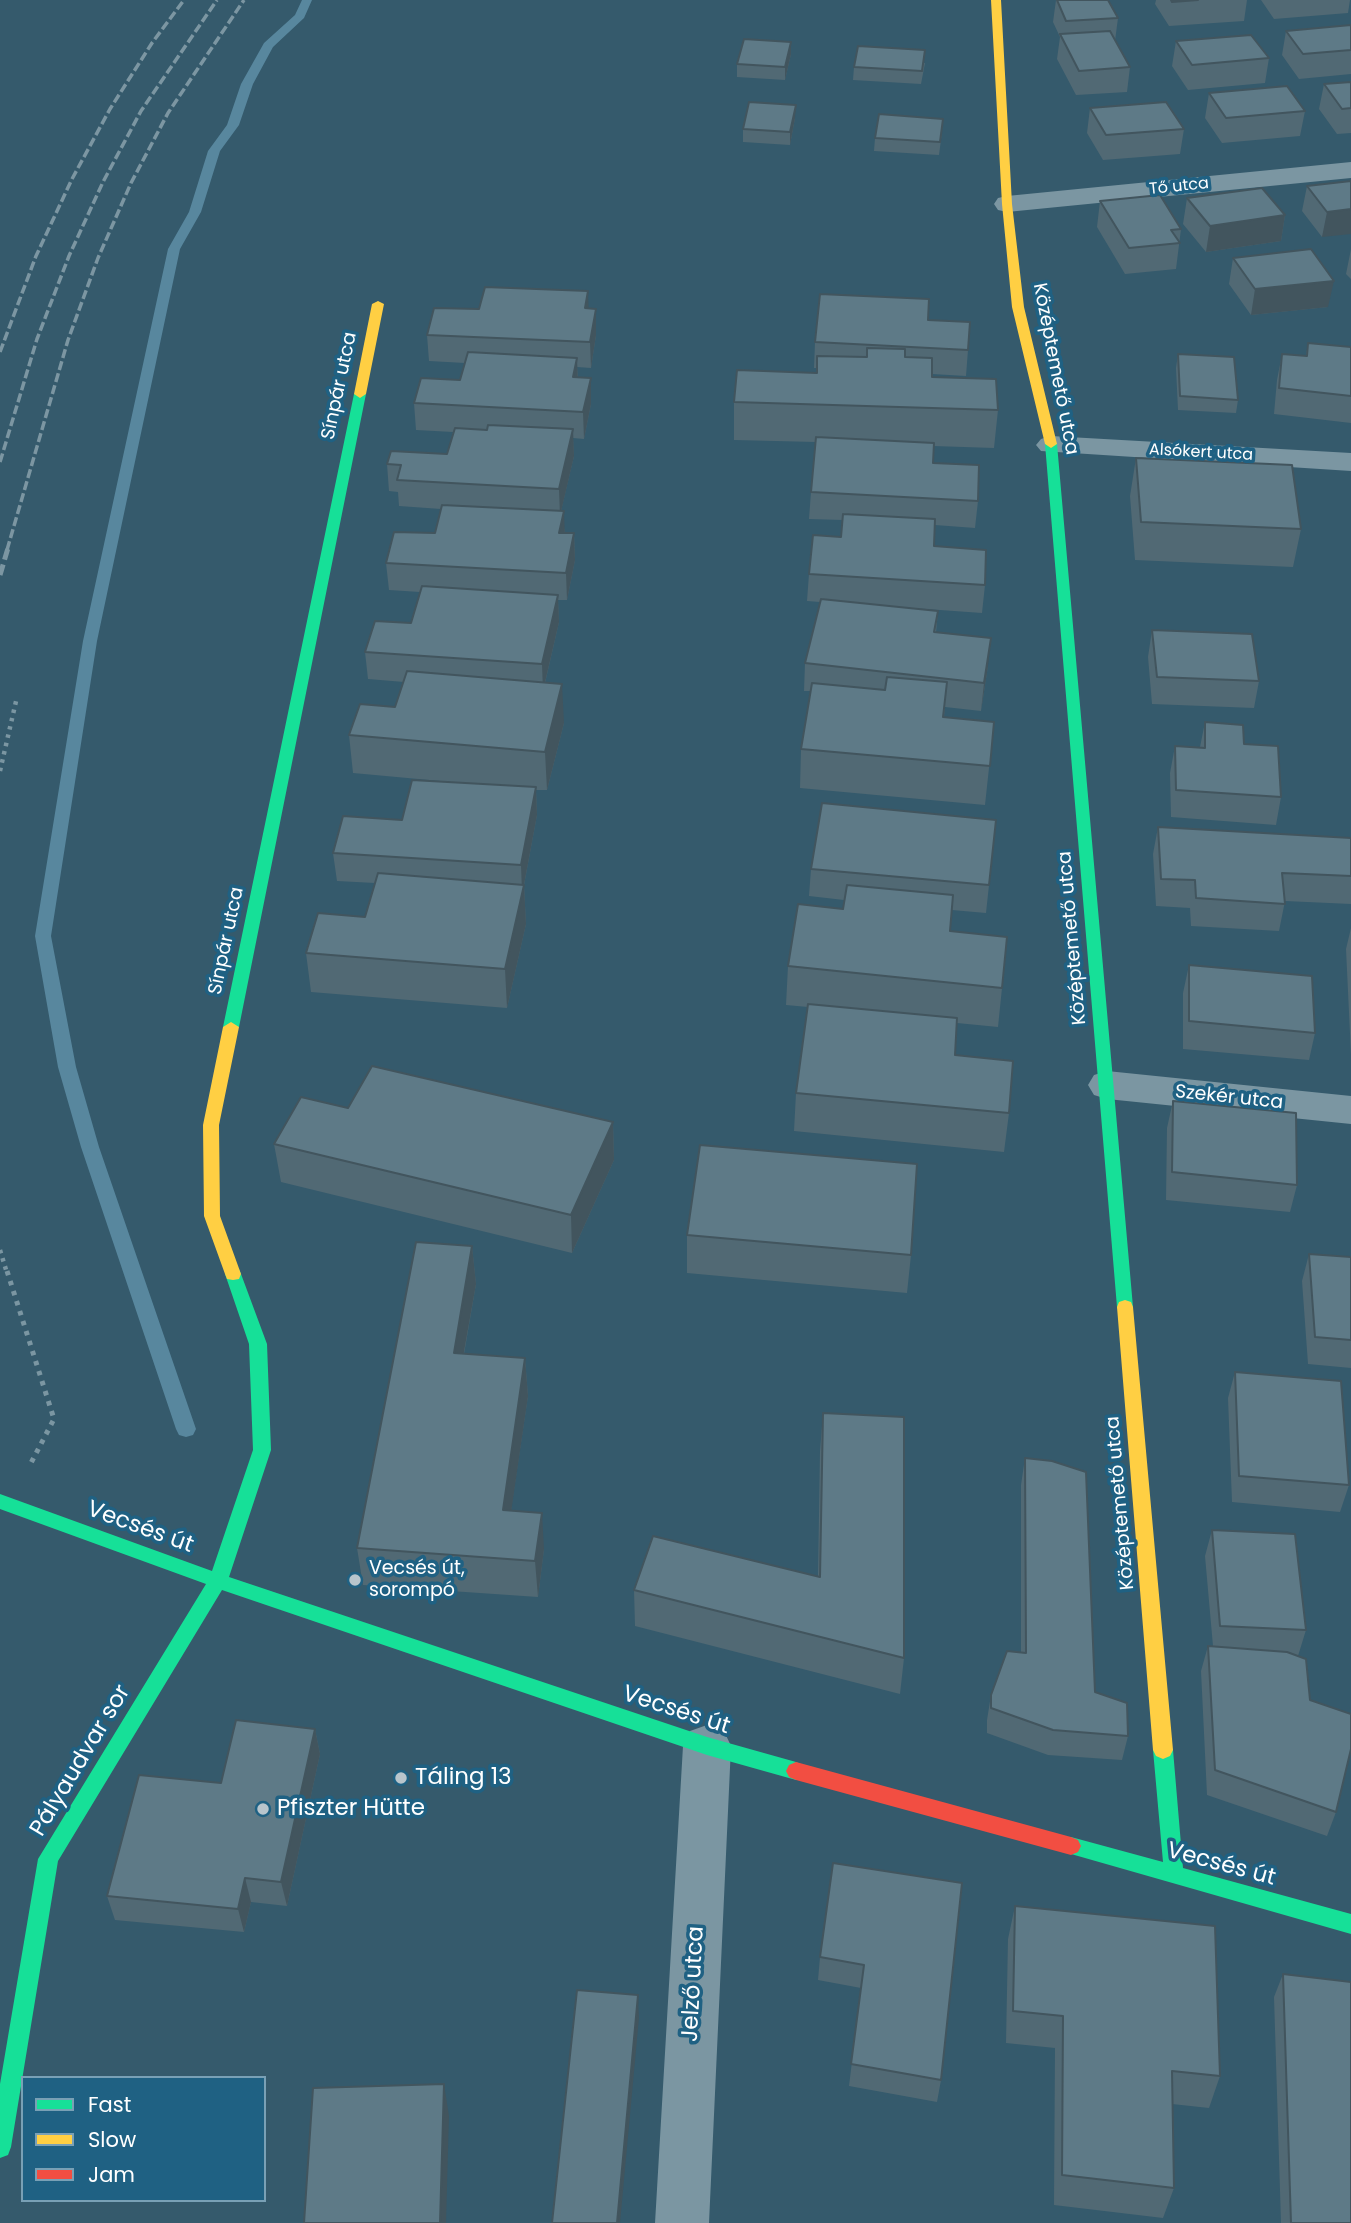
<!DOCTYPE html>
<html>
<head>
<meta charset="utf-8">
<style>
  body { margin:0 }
  #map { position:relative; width:1351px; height:2223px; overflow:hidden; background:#355a6c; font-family:Poppins,sans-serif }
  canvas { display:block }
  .legend { position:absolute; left:21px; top:2076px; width:245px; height:126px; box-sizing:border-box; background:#1f6183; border:2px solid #79a0b5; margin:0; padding:9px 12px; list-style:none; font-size:21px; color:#fff }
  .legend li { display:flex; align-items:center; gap:14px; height:35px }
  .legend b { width:35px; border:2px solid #79a0b5 }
</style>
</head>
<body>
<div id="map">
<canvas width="1351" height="2223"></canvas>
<ul class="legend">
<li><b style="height:9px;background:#16e098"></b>Fast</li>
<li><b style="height:9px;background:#ffcf43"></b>Slow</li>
<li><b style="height:9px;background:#f24e42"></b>Jam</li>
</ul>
</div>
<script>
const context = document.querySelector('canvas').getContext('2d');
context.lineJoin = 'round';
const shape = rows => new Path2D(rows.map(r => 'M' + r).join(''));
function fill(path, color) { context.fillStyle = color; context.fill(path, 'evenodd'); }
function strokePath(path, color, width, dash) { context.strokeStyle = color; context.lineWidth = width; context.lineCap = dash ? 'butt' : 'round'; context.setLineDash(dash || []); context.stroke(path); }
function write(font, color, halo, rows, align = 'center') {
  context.font = font + ' Poppins,sans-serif'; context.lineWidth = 7; context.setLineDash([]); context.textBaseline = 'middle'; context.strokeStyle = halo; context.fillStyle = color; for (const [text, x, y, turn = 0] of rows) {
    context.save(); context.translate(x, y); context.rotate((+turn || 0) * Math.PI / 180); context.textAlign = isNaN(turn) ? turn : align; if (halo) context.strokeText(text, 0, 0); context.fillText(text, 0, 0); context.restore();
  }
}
fill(shape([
  [302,0,312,0,304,18,273,47,253,84,239,125,220,151,201,212,180,249,97,641,51,936,76,1067,99,1147,196,1429,193,1435,186,1437,179,1435,176,1429,81,1147,58,1067,35,936,83,641,168,249,189,212,208,151,227,125,241,84,264,43,295,15,302,0]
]), '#58879e');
strokePath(shape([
  [0,771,17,697],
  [0,1250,7,1273]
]), '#7b96a2', 4.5, [3.5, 5]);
strokePath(shape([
  [7,1271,54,1419,31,1463]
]), '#7b96a2', 5, [4.5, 6]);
fill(shape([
  [1351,162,1351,178,1007,212,998,210,994,204,998,198,1007,196,1351,162],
  [1051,436,1351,453,1351,471,1041,451,1036,445,1041,439,1051,436],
  [1107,1071,1351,1096,1351,1124,1107,1099,1094,1095,1088,1085,1094,1075,1107,1071],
  [707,1725,724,1731,731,1746,709,2223,655,2223,683,1746,690,1731,707,1725]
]), '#7b96a2');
fill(shape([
  [360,390,366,394,239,1027,231,1032,223,1027,354,394,360,390],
  [1051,440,1057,444,1133,1307,1131,1312,1125,1314,1119,1312,1117,1307,1045,444,1051,440],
  [233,1268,239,1269,241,1274,267,1344,271,1450,229,1577,707,1737,796,1762,803,1765,806,1771,803,1777,796,1780,707,1755,222,1590,58,1861,11,2147,8,2155,0,2158,0,2084,38,1859,206,1584,0,1509,0,1494,212,1571,253,1450,249,1344,225,1274,227,1269,233,1268],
  [1163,1741,1170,1744,1173,1750,1183,1868,1351,1914,1351,1934,1064,1852,1061,1846,1064,1840,1071,1837,1163,1862,1153,1750,1156,1744,1163,1741]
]), '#16e098');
fill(shape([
  [991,0,1001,0,1012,204,1024,307,1057,444,1051,448,1045,444,1012,307,1002,204,991,0],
  [378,301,384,304,366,394,360,398,354,394,372,304,378,301],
  [231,1022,239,1027,219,1125,220,1216,241,1274,239,1279,233,1280,227,1279,225,1274,204,1216,203,1125,223,1027,231,1022],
  [1125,1300,1131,1302,1133,1307,1173,1750,1170,1756,1163,1759,1156,1756,1153,1750,1117,1307,1119,1302,1125,1300]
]), '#ffcf43');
fill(shape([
  [796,1762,1071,1837,1078,1840,1081,1846,1078,1852,1071,1855,796,1780,789,1777,786,1771,789,1765,796,1762]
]), '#f24e42');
strokePath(shape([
  [0,352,36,256,72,179,110,109,152,43,184,0],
  [0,462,37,339,69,256,103,182,141,111,217,0],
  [7,550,68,340,98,258,131,183,168,113,244,0]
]), '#7c96a2', 3.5, [9, 3.5]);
strokePath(shape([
  [0,575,8,548]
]), '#7c96a2', 5, [11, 5]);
fill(shape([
  [1056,0,1108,0,1118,18,1115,41,1130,67,1127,92,1076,95,1057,59,1060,37,1053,22],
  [1156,0,1247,0,1244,21,1169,26,1155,4],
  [1261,0,1350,0,1348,13,1274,19],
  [1351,25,1351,74,1299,79,1282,55,1286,31],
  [1176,41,1269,58,1265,83,1188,90,1172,66],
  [791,42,791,54,785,80,737,77,737,64],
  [925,63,921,84,853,80,854,67],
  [1351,82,1351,133,1337,134,1319,109,1324,84],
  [1209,93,1305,111,1300,136,1222,143,1205,118],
  [1090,108,1184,129,1180,154,1103,160,1087,133],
  [795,118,790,145,743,142,743,129],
  [942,132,939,155,874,151,875,138],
  [1351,181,1322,237,1302,211,1307,186],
  [1187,198,1285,215,1281,241,1206,252,1183,224],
  [1100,201,1181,229,1176,269,1125,274,1097,227],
  [1351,249,1351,279,1346,274],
  [1233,258,1328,307,1251,315,1229,284],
  [479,309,596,309,596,335,591,368,577,367,578,377,591,404,584,439,573,438,574,456,561,511,565,533,574,533,575,560,567,600,558,600,559,622,545,683,564,723,547,790,536,790,537,815,524,885,526,924,507,1008,311,992,306,953,365,917,375,883,337,881,333,853,402,820,451,782,353,773,349,735,395,707,404,682,368,679,365,652,411,623,420,592,389,590,386,563,435,533,441,509,399,506,398,492,389,491,387,464,447,454,453,432,416,430,414,403,460,380,465,363,429,361,427,335],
  [928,320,968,350,966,376,932,374,932,377,998,410,994,448,933,446,933,463,978,501,975,528,935,525,934,546,985,585,982,613,898,607,938,611,936,633,988,666,981,711,945,707,944,717,994,722,985,805,800,788,801,749,811,691,804,691,805,663,820,602,807,601,809,574,841,537,843,520,809,519,811,492,816,442,734,440,734,402,816,373,816,368,814,368,815,342],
  [1308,343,1351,347,1351,423,1274,414,1277,380,1282,354,1306,356],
  [1178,354,1238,400,1236,413,1178,410,1176,368],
  [1136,458,1301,529,1293,567,1135,560,1130,496],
  [1152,630,1259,681,1254,708,1152,704,1148,657],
  [1205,722,1244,744,1281,797,1276,825,1171,817,1170,773,1175,746,1200,747],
  [996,820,986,913,952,910,950,931,1002,988,998,1027,957,1023,955,1055,1009,1113,1004,1152,794,1131,796,1093,808,1007,786,1005,788,966,843,909,844,900,809,896,811,869],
  [1158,827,1351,838,1351,904,1285,901,1279,931,1191,926,1190,908,1156,906,1153,854],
  [1351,928,1351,1055,1346,949],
  [1189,965,1315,1033,1309,1060,1183,1049,1183,993],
  [1173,1101,1297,1185,1290,1212,1166,1200,1167,1128],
  [613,1122,614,1160,572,1253,281,1182,274,1144],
  [687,1235,911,1255,907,1293,687,1273],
  [472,1246,476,1284,464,1354,525,1358,528,1396,511,1510,544,1549,538,1597,363,1585,357,1548],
  [1309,1254,1351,1257,1351,1368,1308,1364,1302,1281],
  [1235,1372,1349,1485,1340,1512,1232,1502,1228,1398],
  [823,1413,904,1658,900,1694,635,1626,634,1590,818,1577,820,1451],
  [1025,1458,1095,1692,1128,1736,1122,1760,1048,1755,987,1733,987,1720,991,1695,1021,1653,1021,1485],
  [1212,1530,1306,1630,1298,1656,1310,1700,1336,1812,1327,1836,1207,1795,1201,1671,1208,1646,1213,1646,1205,1556],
  [315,1729,320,1754,287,1906,251,1902,244,1932,115,1920,107,1896,221,1783],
  [833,1863,941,2080,937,2102,849,2086,861,1988,818,1980,820,1957],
  [1015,1906,1220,2076,1209,2108,1172,2104,1174,2188,1163,2218,1054,2205,1055,2048,1006,2043,1008,1939],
  [1283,1974,1351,2223,1281,2223,1274,1997]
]), '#516974');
fill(shape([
  [791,42,791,54,785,80,785,67],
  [796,105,795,118,790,145,790,132],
  [1351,209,1351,234,1322,237,1327,212],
  [1285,215,1281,241,1206,252,1210,226],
  [1334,281,1328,307,1251,315,1255,289],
  [588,291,589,317,585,308],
  [596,309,596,335,591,368,590,342],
  [577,358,578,384,573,377],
  [591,378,591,404,584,439,583,412],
  [573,429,574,456,560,516,559,489],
  [564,511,565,538,559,533],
  [574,533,575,560,567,600,566,573],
  [558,595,559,622,543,691,542,664],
  [991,638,988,666,981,711,984,683],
  [562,684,564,723,547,790,545,752],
  [536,787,537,815,523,890,524,885,526,924,507,1008,505,969,522,892,521,865],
  [613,1122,614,1160,572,1253,571,1215],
  [472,1246,476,1284,457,1391,454,1353],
  [525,1358,528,1396,506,1547,503,1510],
  [542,1513,544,1549,538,1597,535,1561],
  [315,1729,320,1754,287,1906,281,1882],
  [245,1878,251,1902,244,1932,238,1909],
  [638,1995,639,2018,620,2223,617,2223],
  [444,2084,449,2116,446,2223,440,2223]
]), '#42555e');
const building = shape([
  [1057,0,1108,0,1118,18,1066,21,1057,0],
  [1171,0,1198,0,1172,2,1171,0],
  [1351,25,1351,50,1303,54,1286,31,1351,25],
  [1110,31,1130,67,1079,71,1060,34,1110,31],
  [1251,35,1269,58,1192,65,1176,41,1251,35],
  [744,39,791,42,785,67,737,64,744,39],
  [858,46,925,50,922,71,854,67,858,46],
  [1351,82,1351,108,1342,109,1324,84,1351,82],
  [1287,86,1305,111,1226,118,1209,93,1287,86],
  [749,102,796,105,790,132,743,129,749,102],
  [1166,102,1184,129,1106,135,1090,108,1166,102],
  [879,114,943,119,940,142,875,138,879,114],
  [1351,181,1351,209,1327,212,1307,186,1351,181],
  [1262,188,1285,215,1210,226,1187,198,1262,188],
  [1160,195,1181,229,1171,230,1180,243,1129,248,1100,201,1160,195],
  [1311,249,1334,281,1255,289,1233,258,1311,249],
  [485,287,588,291,585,308,596,309,590,342,427,335,434,308,479,309,485,287],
  [820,294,929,299,928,320,970,322,968,350,815,342,820,294],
  [1308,343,1351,347,1351,396,1279,388,1282,354,1307,356,1308,343],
  [867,348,905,349,905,357,932,358,932,377,996,379,998,410,734,402,737,370,817,373,817,356,867,357,867,348],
  [468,352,577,358,573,377,591,378,583,412,414,403,421,378,460,380,468,352],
  [1178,354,1234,357,1238,400,1180,396,1178,354],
  [488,425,573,429,559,489,397,480,401,465,387,464,391,451,447,454,455,428,487,430,488,425],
  [816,437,934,443,933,463,979,465,978,501,811,492,816,437],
  [1136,458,1292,465,1301,529,1141,522,1136,458],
  [442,505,564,511,559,533,574,533,566,573,386,563,394,532,435,533,442,505],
  [843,514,935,519,934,546,986,550,985,585,809,574,813,535,841,537,843,514],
  [422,586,558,595,542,664,365,652,375,621,411,623,422,586],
  [821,599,938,611,934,632,991,638,984,683,805,663,821,599],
  [1152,630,1252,634,1259,681,1157,677,1152,630],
  [407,671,562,684,545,752,349,735,360,704,395,707,407,671],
  [887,677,947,682,943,717,994,722,990,766,801,749,812,683,885,690,887,677],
  [1205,722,1243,725,1244,744,1278,746,1281,797,1176,790,1175,746,1205,748,1205,722],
  [412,780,536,787,521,865,333,853,343,816,402,820,412,780],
  [822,803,996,820,989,885,811,869,822,803],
  [1158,827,1351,838,1351,876,1282,873,1285,904,1196,898,1195,880,1161,879,1158,827],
  [378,873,524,885,505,969,306,953,318,913,365,917,378,873],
  [847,885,953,895,950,931,1007,937,1002,988,788,966,798,904,843,909,847,885],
  [1189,965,1312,976,1315,1033,1189,1021,1189,965],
  [808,1004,957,1018,955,1055,1013,1061,1009,1113,796,1093,808,1004],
  [372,1066,613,1122,571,1215,274,1144,301,1097,348,1108,372,1066],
  [1173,1101,1296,1113,1297,1185,1172,1172,1173,1101],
  [700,1145,917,1164,911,1255,687,1235,700,1145],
  [416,1242,472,1246,454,1353,525,1358,503,1510,542,1513,535,1561,357,1548,416,1242],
  [1309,1254,1351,1257,1351,1340,1315,1337,1309,1254],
  [1235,1372,1341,1381,1349,1485,1239,1476,1235,1372],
  [823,1413,904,1417,904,1658,634,1590,653,1536,820,1577,823,1413],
  [1025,1458,1052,1461,1086,1472,1095,1692,1127,1703,1128,1736,1053,1730,991,1708,991,1695,1007,1651,1026,1653,1025,1458],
  [1212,1530,1295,1534,1306,1630,1220,1626,1212,1530],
  [1208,1646,1287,1652,1306,1659,1310,1700,1351,1714,1351,1749,1336,1812,1215,1770,1208,1646],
  [236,1720,315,1729,281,1882,245,1878,238,1909,107,1896,139,1775,221,1783,236,1720],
  [833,1863,962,1883,941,2080,851,2064,864,1965,820,1957,833,1863],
  [1015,1906,1215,1926,1220,2076,1172,2071,1174,2188,1062,2175,1063,2016,1013,2011,1015,1906],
  [1283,1974,1351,1982,1351,2223,1291,2223,1283,1974],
  [577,1990,638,1995,617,2223,552,2223,577,1990],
  [444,2084,440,2223,304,2223,313,2088,444,2084]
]);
fill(building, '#5e7a87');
strokePath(building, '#42555e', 2);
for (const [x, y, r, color] of [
  [355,1580,7,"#b8c5cc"],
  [401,1778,7,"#b8c5cc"],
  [263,1809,7,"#b8c5cc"]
]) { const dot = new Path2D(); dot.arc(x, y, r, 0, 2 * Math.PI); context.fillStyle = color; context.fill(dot); strokePath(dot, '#1f6183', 2.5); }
write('16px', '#fff', '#1f6183', [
  ["Tő utca",1179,187,-6],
  ["Alsókert utca",1201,453,3]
]);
write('19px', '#fff', '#1f6183', [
  ["Középtemető utca",1055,369,79],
  ["Sínpár utca",340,386,-78],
  ["Középtemető utca",1073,938,-95],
  ["Sínpár utca",227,941,-78],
  ["Szekér utca",1229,1098,6],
  ["Középtemető utca",1121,1503,-95]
]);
write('19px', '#fff', '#1f6183', [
  ["Vecsés út,",369,1569],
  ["sorompó",369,1591]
], 'left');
write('23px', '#fff', '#1f6183', [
  ["Vecsés út",140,1528,20],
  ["Vecsés út",676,1711,18],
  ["Pályaudvar sor",81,1761,-59],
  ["Vecsés út",1221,1865,15],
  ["Jelző utca",694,1984,-87]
]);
write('23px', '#fff', '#1f6183', [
  ["Táling 13",415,1778],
  ["Pfiszter Hütte",277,1809]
], 'left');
</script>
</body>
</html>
